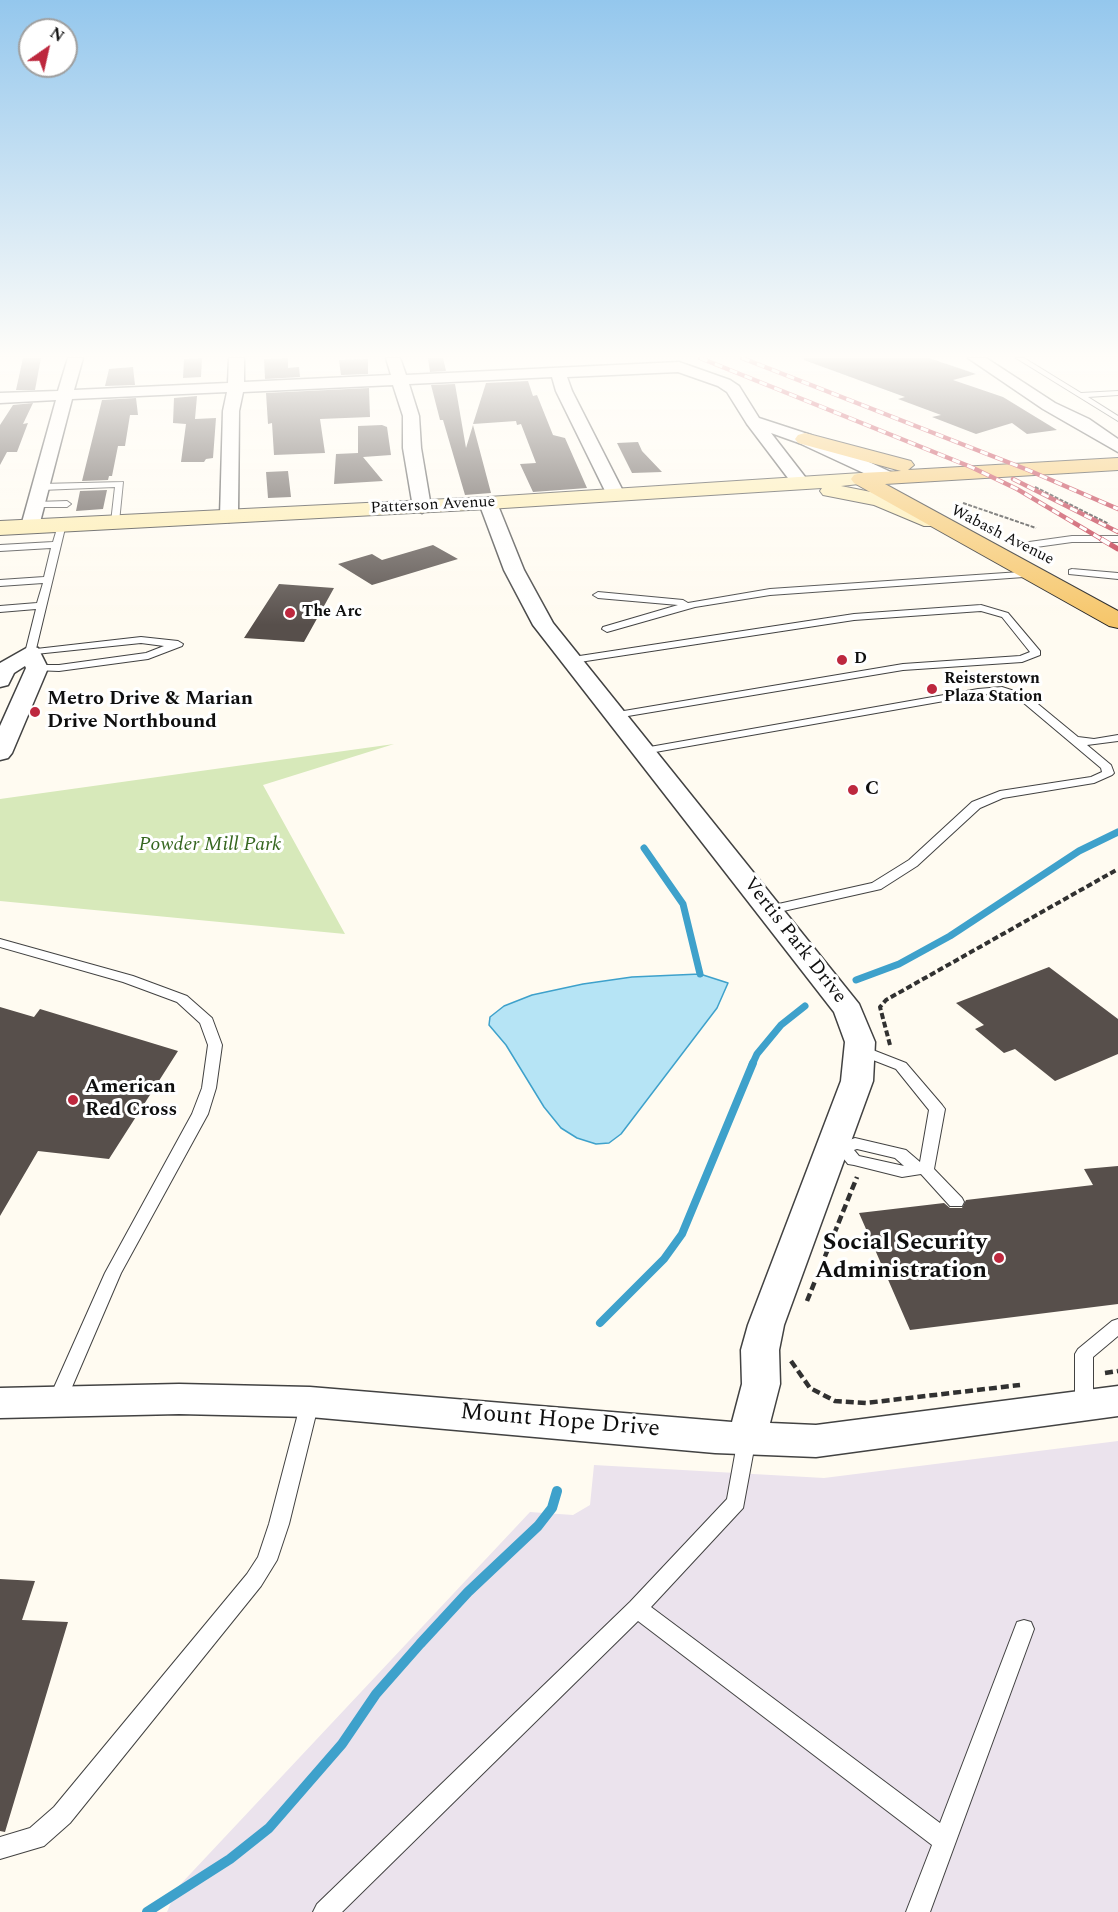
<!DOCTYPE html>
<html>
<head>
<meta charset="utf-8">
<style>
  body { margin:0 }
  #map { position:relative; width:1118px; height:1912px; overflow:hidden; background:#fffbf1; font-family:Spectral,serif }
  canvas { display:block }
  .north { position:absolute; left:18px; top:18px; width:60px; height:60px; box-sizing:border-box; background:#fff; border:2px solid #9f9f9f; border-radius:50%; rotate:34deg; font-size:16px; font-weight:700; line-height:24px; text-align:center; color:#0f0f0f }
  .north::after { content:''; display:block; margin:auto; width:21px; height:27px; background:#bd283e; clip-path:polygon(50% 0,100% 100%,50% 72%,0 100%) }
</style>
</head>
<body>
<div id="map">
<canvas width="1118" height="1912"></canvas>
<div class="north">N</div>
</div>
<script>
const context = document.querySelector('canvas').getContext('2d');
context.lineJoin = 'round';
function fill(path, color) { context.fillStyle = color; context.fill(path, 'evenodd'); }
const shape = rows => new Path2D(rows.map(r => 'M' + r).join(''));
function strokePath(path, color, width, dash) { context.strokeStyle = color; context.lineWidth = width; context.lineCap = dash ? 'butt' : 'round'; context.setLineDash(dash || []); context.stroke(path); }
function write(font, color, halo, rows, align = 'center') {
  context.font = font + ' Spectral,serif'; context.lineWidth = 6; context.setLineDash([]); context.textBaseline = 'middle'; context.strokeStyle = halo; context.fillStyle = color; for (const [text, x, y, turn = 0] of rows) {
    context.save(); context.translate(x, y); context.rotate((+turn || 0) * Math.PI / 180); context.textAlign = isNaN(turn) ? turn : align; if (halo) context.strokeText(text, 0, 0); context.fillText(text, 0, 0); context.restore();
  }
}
fill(shape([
  [1118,1441,1118,1912,167,1912,177,1888,530,1512,573,1515,590,1505,594,1465,824,1478]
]), '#ebe3ed');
fill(shape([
  [394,744,263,785,345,934,0,901,0,799]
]), '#d7e9ba');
const water = shape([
  [700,974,728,983,717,1008,621,1134,609,1143,596,1144,577,1138,561,1128,544,1107,506,1045,489,1025,490,1017,504,1006,532,995,583,984,632,977,700,974]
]);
fill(water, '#b6e4f5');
strokePath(water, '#3ea1cb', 1.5);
strokePath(shape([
  [644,848,683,904,700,974],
  [856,980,899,964,950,936,1079,851,1118,832],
  [752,1065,757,1054,781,1025,805,1006]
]), '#3ea1cb', 7);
strokePath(shape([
  [600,1323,664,1259,682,1234,753,1063]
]), '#3ea1cb', 8);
strokePath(shape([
  [147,1912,230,1859,269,1828,342,1744,376,1694,420,1644,468,1592,538,1526,552,1508,557,1491]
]), '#3ea1cb', 10);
fill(shape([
  [23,358,41,358,35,390,16,390],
  [202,358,201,377,183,378,184,359],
  [288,358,288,368,299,367,300,377,265,379,264,359],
  [428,358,443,358,446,371,430,372],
  [804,358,929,358,976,374,953,380,1003,397,1057,430,1027,434,1012,423,976,434,932,417,941,415,898,399,905,397,804,360],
  [368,359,368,374,341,375,339,360],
  [133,367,135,385,105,386,109,369],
  [528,381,533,396,537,395,553,435,565,438,587,488,533,492,520,464,536,463,521,424,517,425,516,421,473,424,486,383],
  [455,384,466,448,473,425,491,493,465,495,443,420,440,420,431,385],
  [369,388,370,417,320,419,325,453,274,455,272,423,268,424,266,393],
  [197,396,195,419,216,418,213,458,206,459,204,462,181,462,186,424,173,423,174,398],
  [136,398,138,415,130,415,125,446,118,446,112,476,109,476,108,480,82,481,102,400],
  [33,403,23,424,28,423,17,452,7,452,0,465,0,425,13,405],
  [382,425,387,427,391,455,363,457,383,481,334,484,336,454,358,453,358,426],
  [638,442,642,451,662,472,632,473,617,443],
  [288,471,291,497,268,498,266,472],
  [107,490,103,509,76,511,80,491],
  [433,545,458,559,372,585,338,564,372,554,382,560],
  [279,584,334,588,304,642,244,638],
  [1049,967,1118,1019,1118,1054,1055,1081,1015,1049,1004,1053,975,1029,984,1025,956,1003],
  [0,1007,34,1017,40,1009,178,1051,109,1159,38,1151,0,1216],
  [1118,1166,1118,1304,910,1330,859,1213,944,1203,950,1208,962,1208,966,1200,1093,1185,1084,1169],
  [0,1579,35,1581,22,1620,68,1622,5,1832,0,1831]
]), '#574f4b');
const service = shape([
  [1016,358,1024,358,1081,393,1118,391,1118,395,1088,397,1118,416,1118,421,1016,358],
  [123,482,119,522,115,525,111,522,115,487,41,490,37,487,41,484,123,482],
  [36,502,67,501,71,504,67,507,33,507,32,505,36,502],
  [59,522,66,524,36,649,141,637,178,641,183,644,182,646,148,659,59,671,33,670,32,668,37,665,59,665,146,653,164,646,141,643,26,655,25,653,36,609,0,612,0,606,37,603,43,583,0,586,0,580,44,577,51,548,0,551,0,545,53,542,59,522],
  [1072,536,1118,536,1118,542,1072,542,1022,549,1017,546,1022,543,1072,536],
  [1072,569,1118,573,1118,579,1069,574,1069,570,1072,569],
  [1035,571,1040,574,1038,576,770,595,695,607,607,632,602,629,603,627,678,605,598,598,593,595,598,592,683,600,688,603,770,589,1035,571],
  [981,605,1008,613,1040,651,1040,655,1022,662,903,670,616,718,611,715,612,713,903,664,1020,656,1030,652,1002,617,981,611,854,620,573,663,568,660,573,657,854,614,981,605],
  [1002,687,1027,695,1078,737,1094,739,1118,735,1118,741,1087,745,1111,765,1114,773,1112,775,1094,783,1003,798,980,808,917,866,881,889,770,914,765,913,763,910,765,907,872,883,909,860,972,802,1000,791,1091,777,1102,772,1101,768,1019,699,1001,693,978,695,644,754,638,751,644,748,978,689,1002,687],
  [0,939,133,976,187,996,212,1018,222,1045,216,1088,208,1114,121,1273,66,1401,63,1406,57,1408,51,1406,48,1401,105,1273,192,1114,202,1088,208,1045,200,1023,177,1002,123,982,0,947,0,939],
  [860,1045,906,1063,942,1105,945,1109,934,1169,962,1198,964,1202,962,1206,950,1206,921,1174,902,1177,854,1165,848,1164,839,1153,832,1151,829,1147,832,1143,842,1143,855,1138,906,1150,920,1162,929,1110,896,1069,855,1053,853,1050,855,1047,860,1045],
  [857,1149,895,1158,904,1166,859,1156,854,1150,857,1149],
  [1118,1319,1118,1336,1093,1357,1093,1406,1090,1411,1084,1413,1078,1411,1075,1406,1075,1354,1078,1349,1112,1321,1118,1319],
  [310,1395,316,1397,319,1402,289,1524,277,1560,261,1586,70,1823,44,1846,0,1859,0,1837,30,1828,54,1807,247,1574,258,1557,269,1524,301,1402,304,1397,310,1395],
  [747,1430,754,1433,756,1438,743,1508,651,1607,940,1823,1017,1622,1024,1620,1031,1622,1034,1629,930,1912,906,1912,932,1845,638,1621,342,1912,313,1912,317,1904,630,1602,727,1499,738,1438,740,1433,747,1430]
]);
const minor = shape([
  [68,358,83,358,74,390,228,383,229,358,244,358,244,382,391,375,386,358,400,358,406,375,679,362,730,380,739,386,759,418,811,435,895,474,898,478,895,482,883,482,799,443,771,433,809,482,800,487,794,486,747,424,727,392,718,386,678,372,567,377,572,391,625,495,616,500,607,495,556,391,552,377,409,384,419,416,421,448,431,507,422,513,413,507,403,448,403,416,393,385,243,392,239,411,238,516,229,522,220,516,223,411,227,392,72,399,39,526,30,532,21,526,56,400,0,403,0,393,58,391,68,358],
  [968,358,986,358,1055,403,1089,419,1118,439,1118,452,1043,409,968,358],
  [488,498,497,503,524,570,553,623,859,1004,875,1042,873,1081,784,1325,779,1350,780,1384,770,1423,816,1425,1118,1386,1118,1416,816,1457,715,1453,310,1417,179,1414,0,1418,0,1388,179,1384,310,1387,732,1422,742,1384,741,1350,748,1325,841,1081,845,1042,834,1012,533,625,504,570,479,503,488,498],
  [30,646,38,648,48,668,12,753,8,758,0,760,0,726,26,668,25,666,14,673,8,685,0,687,0,663,30,646]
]);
const secondary = shape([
  [861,473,868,475,871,479,868,483,841,486,886,495,940,516,943,521,940,526,924,526,874,505,823,495,820,491,822,488,488,509,0,535,0,521,488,497,861,473]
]);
const primary = shape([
  [805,433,911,461,914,465,908,470,1118,458,1118,470,885,484,1118,611,1118,628,1109,626,854,483,851,479,854,475,861,473,901,471,798,443,795,439,798,435,805,433]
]);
strokePath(service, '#424242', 2);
strokePath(minor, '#424242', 3);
strokePath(secondary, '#313131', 2);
strokePath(primary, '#202020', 2);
strokePath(shape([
  [1035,487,1109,524],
  [963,503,1036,528]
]), '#313131', 2, [4, 1.5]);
strokePath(shape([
  [890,1045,880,1007,886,1000,1118,869]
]), '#313131', 4, [6, 3]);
strokePath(shape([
  [807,1301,857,1177],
  [791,1361,810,1388,835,1401,866,1403,1020,1385],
  [1105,1373,1118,1371]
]), '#313131', 4.5, [8, 4]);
fill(service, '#fff');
fill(minor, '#fff');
fill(secondary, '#fdecad');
fill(primary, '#f6c66a');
const railFar1 = shape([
  [700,358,971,467,1017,489,1103,540],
  [742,358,1028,470,1118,509],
  [1013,479,1118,532]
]);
const rail = shape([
  [1101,539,1118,549]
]);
strokePath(railFar1, '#bd283e', 4.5);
strokePath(rail, '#bd283e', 5);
strokePath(railFar1, '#fff', 3, [8]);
strokePath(rail, '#fff', 4, [10]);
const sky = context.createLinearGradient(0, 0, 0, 625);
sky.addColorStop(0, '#94c7ed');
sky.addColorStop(0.57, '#fffdf9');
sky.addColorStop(1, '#fffdf900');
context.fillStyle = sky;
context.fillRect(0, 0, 1118, 625);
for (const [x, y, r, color] of [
  [290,613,6,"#bd283e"],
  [842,660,6,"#bd283e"],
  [932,689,6,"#bd283e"],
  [35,712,6,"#bd283e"],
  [853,790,6,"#bd283e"],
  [73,1100,6,"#bd283e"],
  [999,1258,6,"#bd283e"]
]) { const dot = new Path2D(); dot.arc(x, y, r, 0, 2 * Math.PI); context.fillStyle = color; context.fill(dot); strokePath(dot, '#fff', 2); }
write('16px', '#0f0f0f', '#fff', [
  ["Patterson Avenue",433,506,-3],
  ["Wabash Avenue",1002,536,27]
]);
write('bold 16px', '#0f0f0f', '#fff', [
  ["The Arc",302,613],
  ["D",854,660],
  ["Reisterstown",944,680],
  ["Plaza Station",944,698]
], 'left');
write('bold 20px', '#0f0f0f', '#fff', [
  ["Metro Drive & Marian",47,700],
  ["Drive Northbound",47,723],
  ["C",865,790],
  ["American",85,1088],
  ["Red Cross",85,1111]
], 'left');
write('italic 20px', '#35661f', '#fff', [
  ["Powder Mill Park",210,846]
]);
write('20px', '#0f0f0f', '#fff', [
  ["Vertis Park Drive",794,941,52]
]);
write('bold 24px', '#0f0f0f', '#fff', [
  ["Social Security",987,1244],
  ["Administration",987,1272]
], 'right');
write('24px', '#0f0f0f', '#fff', [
  ["Mount Hope Drive",560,1422,5]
]);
</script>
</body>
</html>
